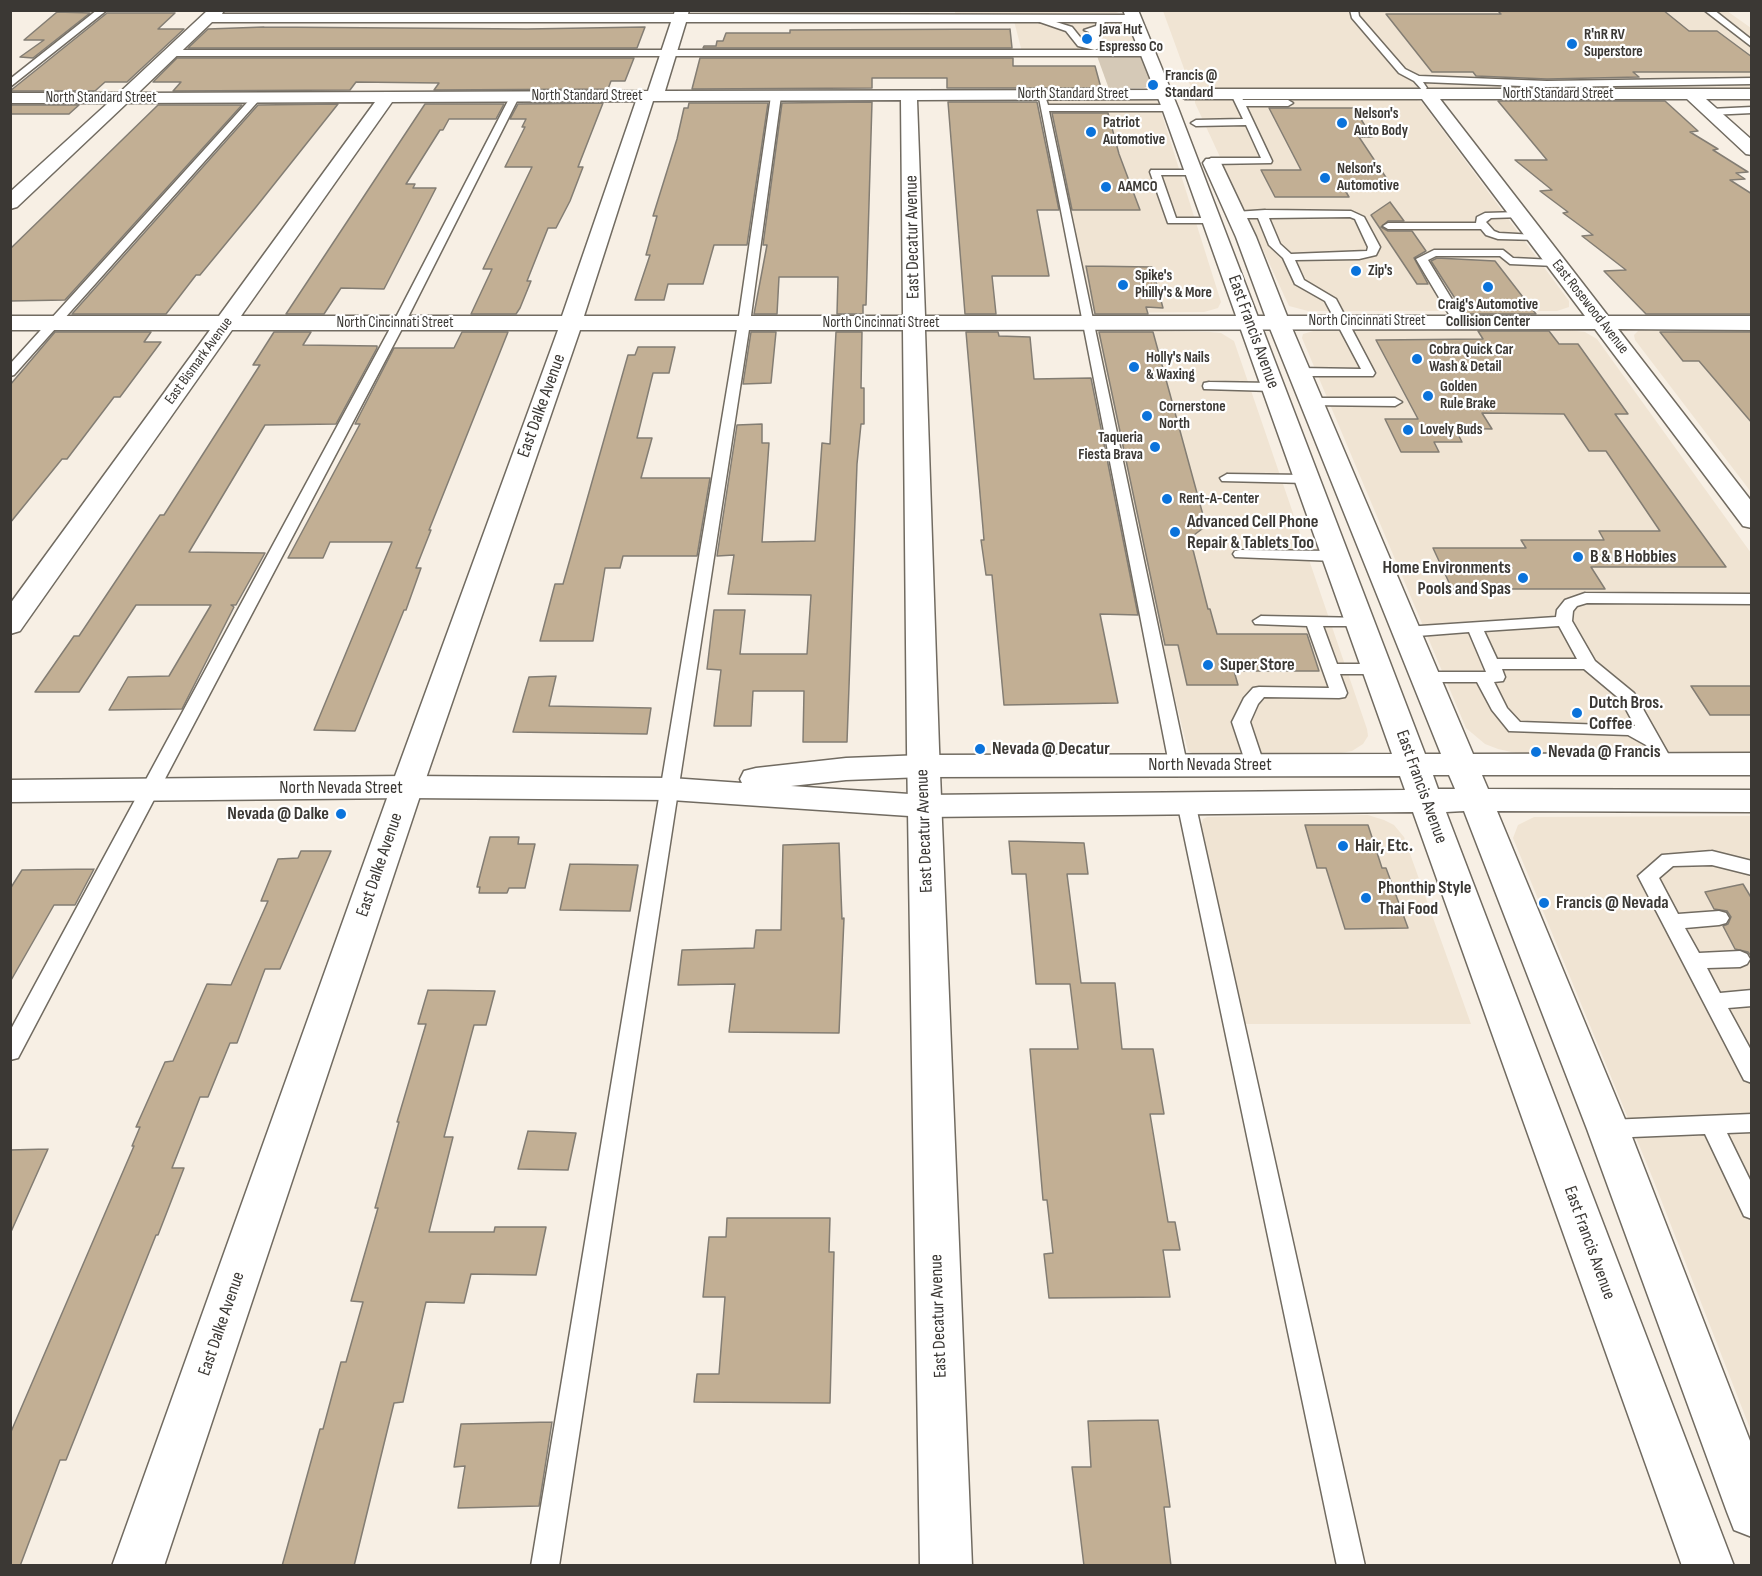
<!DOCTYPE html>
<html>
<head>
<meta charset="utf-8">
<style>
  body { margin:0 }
  #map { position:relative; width:1762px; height:1576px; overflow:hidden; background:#f7efe4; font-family:"Sofia Sans Condensed",sans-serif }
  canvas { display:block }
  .frame { position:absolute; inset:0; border:12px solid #3b3834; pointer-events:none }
</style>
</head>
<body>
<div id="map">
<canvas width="1762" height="1576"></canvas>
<div class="frame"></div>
</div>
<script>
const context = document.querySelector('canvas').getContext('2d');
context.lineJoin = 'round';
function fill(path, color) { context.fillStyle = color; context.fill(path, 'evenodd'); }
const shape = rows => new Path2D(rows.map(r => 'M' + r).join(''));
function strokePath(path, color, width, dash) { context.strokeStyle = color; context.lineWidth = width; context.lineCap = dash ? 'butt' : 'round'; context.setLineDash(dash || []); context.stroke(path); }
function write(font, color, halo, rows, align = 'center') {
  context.font = font + ' "Sofia Sans Condensed",sans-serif'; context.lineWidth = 4.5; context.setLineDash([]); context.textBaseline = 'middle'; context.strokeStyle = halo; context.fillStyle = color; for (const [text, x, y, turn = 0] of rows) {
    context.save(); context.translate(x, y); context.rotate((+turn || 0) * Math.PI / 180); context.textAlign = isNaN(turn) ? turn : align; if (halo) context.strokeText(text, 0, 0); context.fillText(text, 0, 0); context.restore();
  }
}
fill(shape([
  [955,11,1122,10,1122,11,1116,13,955,14],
  [1163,11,1727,11,1751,28,1751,89,1201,89,1190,85],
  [1014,21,1123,22,1128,25,1138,51,1022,52],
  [1151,98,1158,102,1221,302,1218,308,1204,312,1097,313,1091,309,1046,100],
  [1201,98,1408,98,1421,101,1569,301,1569,307,1557,311,1308,311,1289,306,1195,103,1195,100],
  [1102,330,1210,332,1221,333,1234,341,1367,729,1368,736,1363,744,1352,751,1336,754,1194,754,1188,751,1163,649,1097,333],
  [1317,330,1568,330,1585,332,1597,339,1751,553,1751,753,1520,754,1498,749,1485,744,1466,728,1302,338,1303,334],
  [1648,330,1751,330,1751,492,1635,340,1634,335,1638,331],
  [1368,815,1384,820,1394,825,1404,837,1471,1024,1245,1024,1201,825,1203,819,1207,817],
  [1751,816,1751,1431,1653,1179,1513,838,1518,825,1534,817]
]), '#f0e4d3');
fill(shape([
  [1097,56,1141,57,1152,85,1144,88,1109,89]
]), '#d5c9b7');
const building = shape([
  [1497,10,1663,10,1689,31,1717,31,1752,57,1752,72,1633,72,1639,77,1547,79,1476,76,1473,72,1432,72,1386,14,1501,14,1497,10],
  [57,12,90,13,33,58,20,57,44,40,24,40,57,12],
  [107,13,175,13,158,29,184,29,127,82,105,82,95,91,10,91,107,13],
  [264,27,527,29,645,27,637,48,188,48,208,29,264,27],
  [1010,29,1012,48,703,48,704,46,716,46,717,41,723,41,726,33,790,33,790,30,1010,29],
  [177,58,634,58,625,81,611,81,608,89,434,90,439,83,356,82,350,90,173,91,181,82,153,82,177,58],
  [700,58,1013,58,1013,66,1095,66,1101,88,947,88,947,78,872,78,872,88,692,89,700,58],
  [1498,101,1665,101,1698,131,1690,132,1718,149,1713,150,1748,172,1736,173,1745,179,1730,180,1752,194,1752,314,1646,314,1604,271,1626,270,1582,236,1593,235,1563,213,1568,212,1540,191,1552,190,1515,160,1547,160,1498,101],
  [872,102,866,305,863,305,863,314,837,314,838,277,779,277,777,314,754,314,767,245,763,245,782,103,872,102],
  [948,102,1037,102,1059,210,1037,210,1049,276,992,276,996,314,965,314,948,102],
  [603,103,578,167,583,167,570,201,556,228,548,228,527,281,531,281,520,308,516,314,471,314,492,269,483,269,532,167,505,167,525,127,522,127,526,119,510,119,518,104,603,103],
  [689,103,768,103,747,245,714,245,703,284,668,284,664,300,635,300,650,255,646,255,657,216,653,216,677,139,684,108,688,108,689,103],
  [338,104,256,207,200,275,196,275,166,314,72,314,258,105,338,104],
  [425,104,504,104,496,119,449,119,443,130,440,130,406,184,415,184,413,188,436,188,384,289,341,288,324,314,286,314,425,104],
  [10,105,79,105,69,114,10,114,10,105],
  [158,105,242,105,65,300,10,301,10,249,158,105],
  [1269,108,1354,108,1372,137,1359,137,1391,185,1342,185,1349,197,1275,197,1261,170,1301,170,1269,108],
  [1052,113,1108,113,1119,154,1140,210,1072,210,1052,113],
  [1390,202,1404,221,1388,221,1381,227,1388,231,1412,231,1426,251,1414,258,1428,284,1417,284,1371,215,1390,202],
  [1437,258,1495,261,1536,314,1465,314,1431,261,1437,258],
  [1086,266,1152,267,1163,308,1146,307,1148,314,1095,314,1086,266],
  [1478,331,1549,331,1559,344,1578,344,1628,414,1615,414,1726,567,1591,567,1605,589,1452,589,1433,548,1526,548,1521,540,1604,540,1599,531,1660,531,1606,451,1589,451,1564,414,1482,413,1492,429,1455,428,1462,442,1434,442,1439,452,1401,452,1385,419,1418,419,1376,340,1483,339,1478,331],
  [55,332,151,332,144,342,161,342,120,397,114,397,67,459,62,459,10,523,10,385,55,332],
  [274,332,311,332,303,345,377,346,377,348,336,424,265,425,189,552,265,553,236,605,231,605,234,607,182,709,109,710,128,677,169,676,211,605,136,605,79,692,35,692,74,636,79,636,160,515,164,515,260,365,253,365,274,332],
  [462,332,508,332,429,530,431,530,416,568,421,568,406,610,404,610,355,731,314,730,392,542,330,542,323,558,288,558,360,424,355,424,394,348,454,348,462,332],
  [751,332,776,332,771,383,743,384,751,332],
  [836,332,862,332,861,388,864,388,864,424,861,424,857,464,847,742,803,742,804,691,753,691,751,726,714,726,721,670,707,669,714,610,745,610,740,654,807,654,811,595,728,594,734,555,717,556,737,425,762,424,762,443,769,443,762,542,815,541,822,443,830,444,836,332],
  [966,332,998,332,999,336,1030,337,1034,379,1091,378,1138,615,1100,614,1118,703,1004,705,992,575,986,575,981,540,984,540,966,332],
  [1099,332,1153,332,1206,526,1190,538,1208,609,1210,609,1217,634,1307,634,1319,671,1234,671,1238,685,1187,685,1178,645,1165,645,1099,332],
  [1660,332,1752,332,1752,423,1699,361,1683,361,1660,332],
  [638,347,675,347,669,373,653,373,637,438,652,438,641,478,710,478,697,556,623,556,620,568,605,568,593,641,540,641,555,584,563,584,628,355,635,355,638,347],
  [556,676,549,706,651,708,647,734,513,732,529,677,556,676],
  [1691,686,1752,686,1752,715,1710,715,1691,686],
  [1305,825,1368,825,1382,868,1386,868,1408,928,1345,929,1326,868,1317,868,1305,825],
  [490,837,519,837,518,844,535,844,525,888,509,888,507,893,479,893,480,887,477,887,490,837],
  [1009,841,1084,843,1088,874,1067,874,1081,983,1115,983,1122,1049,1153,1049,1164,1114,1150,1114,1168,1222,1175,1222,1180,1250,1163,1250,1170,1297,1049,1298,1044,1254,1053,1253,1047,1200,1043,1200,1030,1049,1078,1049,1070,984,1036,984,1026,874,1012,874,1009,841],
  [839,843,842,919,844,918,839,1033,729,1032,735,984,678,985,682,950,754,948,756,930,781,930,783,845,839,843],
  [301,851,331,851,280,969,265,969,237,1043,230,1043,208,1097,200,1097,172,1168,184,1168,158,1235,156,1235,66,1460,60,1460,20,1566,10,1566,10,1434,134,1146,132,1146,140,1127,136,1127,165,1062,173,1061,207,984,231,985,268,901,261,901,278,859,298,858,301,851],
  [570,864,638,865,630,911,560,910,570,864],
  [94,869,75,905,54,905,10,982,10,889,22,870,94,869],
  [1743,884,1752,899,1752,957,1748,952,1735,949,1723,926,1728,924,1731,917,1727,911,1714,909,1705,892,1743,884],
  [428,990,495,991,486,1025,474,1025,444,1137,453,1137,429,1232,494,1232,495,1227,546,1227,536,1275,471,1274,464,1303,426,1302,403,1402,394,1403,354,1566,282,1566,320,1429,323,1429,341,1362,346,1362,363,1302,351,1301,378,1208,375,1208,399,1122,397,1122,426,1024,418,1024,428,990],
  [528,1131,576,1133,568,1170,518,1169,528,1131],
  [48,1149,10,1234,10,1150,48,1149],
  [727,1218,830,1218,829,1252,834,1252,830,1403,694,1402,697,1374,719,1374,725,1297,703,1297,709,1237,726,1237,727,1218],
  [1158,1420,1170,1507,1164,1507,1171,1566,1084,1566,1072,1467,1091,1467,1088,1421,1158,1420],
  [552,1422,539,1506,458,1508,465,1466,454,1467,461,1424,552,1422]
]);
fill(building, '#c2af94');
strokePath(building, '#837d73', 1.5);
const service = shape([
  [97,10,107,10,10,87,10,79,97,10],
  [1350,10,1358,10,1359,16,1405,69,1419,76,1547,81,1752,78,1752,84,1547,87,1423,82,1427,88,1423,91,1414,81,1399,73,1352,18,1350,10],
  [1704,10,1714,10,1752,40,1752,47,1704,10],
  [1037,16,1072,27,1084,42,1090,44,1089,32,1084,30,1096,26,1098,16,1105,18,1104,27,1141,26,1141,30,1138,30,1098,32,1099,48,1095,50,1148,50,1152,53,1148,56,173,56,169,53,173,50,1095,50,1078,46,1066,31,1034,20,1034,16,1037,16],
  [1236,91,1239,92,1243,100,1288,100,1293,103,1288,106,1246,106,1272,161,1271,163,1211,164,1206,161,1211,158,1261,158,1246,125,1196,126,1191,123,1196,120,1243,119,1231,94,1236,91],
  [776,93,781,96,750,323,559,1566,531,1566,738,323,771,96,776,93],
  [1038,93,1044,93,1048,105,1170,105,1175,108,1170,111,1049,111,1187,764,1184,768,1178,770,1172,768,1169,764,1038,93],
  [511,95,519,97,405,323,18,1058,10,1060,10,1031,393,323,511,95],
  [253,96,261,98,14,375,10,376,10,364,253,96],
  [1752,107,1752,113,1710,115,1705,112,1710,109,1752,107],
  [1151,170,1198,170,1199,172,1194,175,1161,175,1176,218,1212,218,1217,221,1216,223,1168,223,1150,172,1151,170],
  [1265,210,1351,211,1364,217,1380,247,1376,255,1359,259,1295,260,1304,280,1336,299,1375,373,1373,376,1299,376,1293,372,1299,368,1361,369,1325,301,1295,284,1283,258,1269,245,1258,218,1235,218,1230,215,1235,212,1265,210],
  [1350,217,1355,219,1368,247,1367,251,1291,254,1280,244,1269,218,1350,217],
  [1519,212,1524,215,1523,217,1491,218,1486,222,1494,231,1499,233,1536,235,1541,238,1540,240,1498,239,1486,235,1481,229,1388,229,1383,226,1388,223,1476,223,1477,217,1485,213,1519,212],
  [1434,250,1503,250,1513,258,1555,260,1561,263,1555,266,1510,264,1500,256,1436,256,1428,260,1465,321,1459,325,1453,321,1416,259,1434,250],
  [1209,382,1273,383,1279,387,1273,391,1204,389,1203,386,1204,383,1209,382],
  [1311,398,1395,398,1402,402,1395,406,1306,405,1304,402,1306,399,1311,398],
  [1227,474,1307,475,1314,479,1307,483,1222,481,1220,478,1227,474],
  [1240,550,1335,551,1343,556,1335,561,1235,557,1233,554,1235,551,1240,550],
  [1585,593,1752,594,1752,604,1587,603,1577,606,1573,611,1572,621,1595,661,1634,693,1674,764,1671,768,1659,768,1646,745,1628,735,1509,731,1492,710,1477,682,1426,682,1418,677,1426,672,1486,672,1469,632,1405,637,1397,632,1405,627,1556,617,1557,610,1565,600,1585,593],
  [1559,626,1577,659,1497,659,1484,631,1559,626],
  [1502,669,1584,669,1621,700,1635,726,1520,722,1507,708,1494,682,1503,681,1505,677,1502,669],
  [1261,616,1366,618,1368,621,1360,626,1323,626,1337,664,1377,664,1385,669,1377,674,1340,674,1347,693,1345,697,1339,698,1264,697,1258,704,1250,722,1264,764,1261,768,1255,770,1249,768,1246,764,1232,722,1244,698,1253,688,1259,687,1329,688,1307,626,1255,624,1253,621,1261,616],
  [1186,796,1192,798,1195,802,1365,1566,1337,1566,1177,802,1180,798,1186,796],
  [1712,851,1752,861,1752,875,1712,865,1673,866,1659,878,1678,914,1719,911,1726,913,1729,918,1726,923,1719,925,1685,928,1699,953,1740,951,1747,954,1750,959,1747,964,1740,967,1707,968,1720,993,1752,990,1752,1006,1728,1008,1752,1052,1752,1083,1744,1080,1638,876,1662,855,1712,851],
  [1752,1114,1752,1132,1727,1133,1752,1184,1752,1219,1744,1216,1705,1134,1608,1138,1600,1136,1597,1129,1600,1122,1608,1120,1752,1114]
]);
const minor = shape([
  [208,10,224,10,222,14,674,14,675,10,689,10,688,14,1138,15,1140,18,1138,21,1133,22,686,22,665,91,1170,90,1172,94,1164,99,917,100,925,316,1585,316,1422,99,1185,99,1177,94,1185,89,1752,89,1752,99,1706,99,1752,140,1752,155,1746,154,1687,99,1440,99,1608,316,1752,316,1752,330,1618,329,1752,502,1752,528,1743,526,1595,329,925,330,939,748,972,1566,920,1566,907,748,903,330,580,330,423,787,164,1566,112,1566,391,787,558,330,232,330,20,631,10,634,10,604,210,330,10,330,10,316,219,316,375,102,127,103,17,207,10,209,10,192,108,103,10,103,10,93,119,93,208,10],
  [212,22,671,22,648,91,138,93,212,22],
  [901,100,903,316,584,316,653,101,901,100],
  [636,101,562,316,241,316,392,102,636,101]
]);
const primary = shape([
  [1123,10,1138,10,1178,108,1425,754,1441,754,1267,321,1236,237,1203,163,1206,159,1218,159,1221,163,1256,237,1289,321,1473,754,1752,753,1752,775,1482,775,1488,789,1752,790,1752,812,1497,811,1629,1129,1752,1446,1752,1537,1734,1530,1727,1512,1587,1129,1464,811,1446,812,1734,1566,1682,1566,1413,812,924,817,671,800,407,798,10,802,10,780,407,776,671,778,742,783,740,779,744,771,756,768,846,758,923,755,1392,754,1162,108,1123,10],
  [1433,775,1449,775,1455,789,1438,789,1433,775],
  [1400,776,1405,790,924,795,791,786,846,780,923,777,1400,776]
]);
strokePath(service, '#716b61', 3);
strokePath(minor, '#716b61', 3);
strokePath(primary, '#716b61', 3);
fill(service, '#fff');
fill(minor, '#fff');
fill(primary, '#fff');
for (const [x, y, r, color] of [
  [1087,39,6,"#0b73db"],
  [1572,44,6,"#0b73db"],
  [1153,85,6,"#0b73db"],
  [1342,123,6,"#0b73db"],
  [1091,132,6,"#0b73db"],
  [1325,178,6,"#0b73db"],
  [1106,187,6,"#0b73db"],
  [1356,271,6,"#0b73db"],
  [1123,285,6,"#0b73db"],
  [1488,287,6,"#0b73db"],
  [1417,359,6,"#0b73db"],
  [1134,367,6,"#0b73db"],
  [1428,396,6,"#0b73db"],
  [1147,416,6,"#0b73db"],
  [1408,430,6,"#0b73db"],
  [1155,447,6,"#0b73db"],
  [1167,499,6,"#0b73db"],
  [1175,532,6,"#0b73db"],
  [1578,557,6,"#0b73db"],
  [1523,578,6,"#0b73db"],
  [1208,665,6,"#0b73db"],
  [1577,713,6,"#0b73db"],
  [980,749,6,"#0b73db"],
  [1536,752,6,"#0b73db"],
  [341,814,6,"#0b73db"],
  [1343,846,6,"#0b73db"],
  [1366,898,6,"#0b73db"],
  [1544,903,6,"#0b73db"]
]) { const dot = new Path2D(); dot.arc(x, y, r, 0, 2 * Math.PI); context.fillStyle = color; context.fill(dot); strokePath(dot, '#fff', 2); }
write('bold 15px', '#3b3834', '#fff', [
  ["Java Hut",1099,30],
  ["Espresso Co",1099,47],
  ["R'nR RV",1584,35],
  ["Superstore",1584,52],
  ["Francis @",1165,76],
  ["Standard",1165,93],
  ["Nelson's",1354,114],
  ["Auto Body",1354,131],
  ["Patriot",1103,123],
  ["Automotive",1103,140],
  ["Nelson's",1337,169],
  ["Automotive",1337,186],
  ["AAMCO",1118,187],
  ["Zip's",1368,271],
  ["Spike's",1135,276],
  ["Philly's & More",1135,293],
  ["Craig's Automotive",1488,305,"center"],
  ["Collision Center",1488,322,"center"],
  ["Cobra Quick Car",1429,350],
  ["Wash & Detail",1429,367],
  ["Holly's Nails",1146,358],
  ["& Waxing",1146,375],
  ["Golden",1440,387],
  ["Rule Brake",1440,404],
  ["Cornerstone",1159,407],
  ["North",1159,424],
  ["Lovely Buds",1420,430],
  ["Taqueria",1143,438,"right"],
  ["Fiesta Brava",1143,455,"right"],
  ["Rent-A-Center",1179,499]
], 'left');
write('15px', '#3b3834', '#fff', [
  ["North Standard Street",1073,94],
  ["North Standard Street",1558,94],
  ["North Standard Street",587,96],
  ["North Standard Street",101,98],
  ["East Rosewood Avenue",1590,307,52],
  ["North Cincinnati Street",1367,321],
  ["North Cincinnati Street",395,323],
  ["North Cincinnati Street",881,323],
  ["East Bismark Avenue",199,361,-54]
]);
write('18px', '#3b3834', '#fff', [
  ["East Decatur Avenue",913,237,-91],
  ["East Francis Avenue",1253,332,70],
  ["East Dalke Avenue",542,406,-70],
  ["North Nevada Street",1210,765],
  ["East Francis Avenue",1421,787,70],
  ["North Nevada Street",341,788],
  ["East Decatur Avenue",925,831,-92],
  ["East Dalke Avenue",380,865,-71],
  ["East Francis Avenue",1589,1243,70],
  ["East Decatur Avenue",939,1316,-92],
  ["East Dalke Avenue",222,1324,-71]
]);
write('bold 18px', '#3b3834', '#fff', [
  ["Advanced Cell Phone",1187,522],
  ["Repair & Tablets Too",1187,543],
  ["B & B Hobbies",1590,557],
  ["Home Environments",1511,568,"right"],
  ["Pools and Spas",1511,589,"right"],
  ["Super Store",1220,665],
  ["Dutch Bros.",1589,703],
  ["Coffee",1589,724],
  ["Nevada @ Decatur",992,749],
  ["Nevada @ Francis",1548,752],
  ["Nevada @ Dalke",329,814,"right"],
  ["Hair, Etc.",1355,846],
  ["Phonthip Style",1378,888],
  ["Thai Food",1378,909],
  ["Francis @ Nevada",1556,903]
], 'left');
</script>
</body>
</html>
